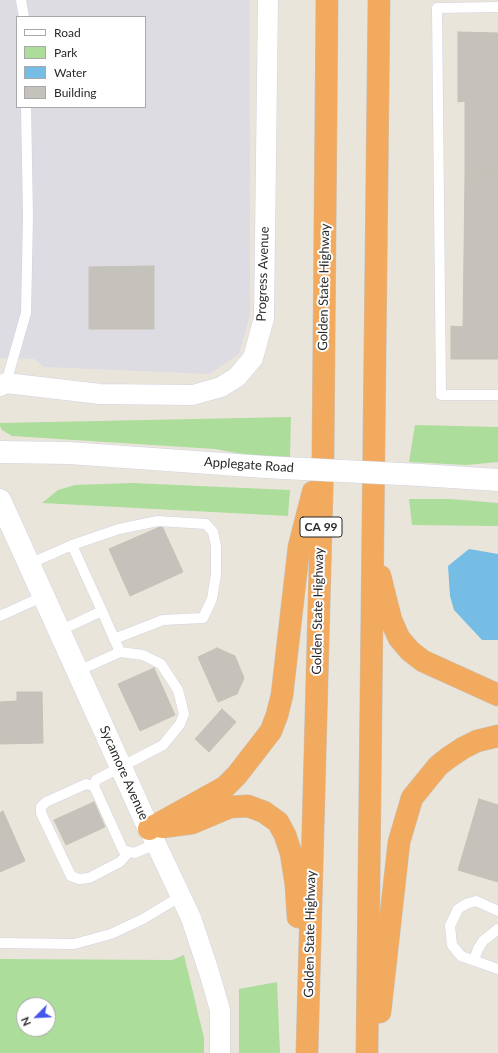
<!DOCTYPE html>
<html>
<head>
<meta charset="utf-8">
<style>
  body { margin:0 }
  #map { position:relative; width:498px; height:1053px; overflow:hidden; background:#eae5db; font-family:Lato,sans-serif }
  canvas { display:block }
  .legend { position:absolute; left:16px; top:16px; width:130px; height:92px; box-sizing:border-box; background:#fff; border:1px solid #a9a9a9; margin:0; padding:5px 7px; list-style:none; font-size:12px; color:#292929 }
  .legend li { display:flex; align-items:center; gap:8px; height:20px }
  .legend b { width:20px; border:1px solid #a9a9a9 }
  .north { position:absolute; left:16px; top:997px; width:40px; height:40px; box-sizing:border-box; background:#fff; border:1px solid #a9a9a9; border-radius:50%; rotate:246deg; font-size:11px; font-weight:700; line-height:16px; text-align:center; color:#292929 }
  .north::after { content:''; display:block; margin:auto; width:14px; height:18px; background:#4656ec; clip-path:polygon(50% 0,100% 100%,50% 72%,0 100%) }
</style>
</head>
<body>
<div id="map">
<canvas width="498" height="1053"></canvas>
<ul class="legend">
<li><b style="height:5px;background:#fff"></b>Road</li>
<li><b style="height:11px;background:#acdd9b"></b>Park</li>
<li><b style="height:11px;background:#75bde5"></b>Water</li>
<li><b style="height:11px;background:#c5c2bb"></b>Building</li>
</ul>
<div class="north">N</div>
</div>
<script>
const context = document.querySelector('canvas').getContext('2d');
context.lineJoin = 'round';
function fill(path, color) { context.fillStyle = color; context.fill(path, 'evenodd'); }
const shape = rows => new Path2D(rows.map(r => 'M' + r).join(''));
function strokePath(path, color, width, dash) { context.strokeStyle = color; context.lineWidth = width; context.lineCap = dash ? 'butt' : 'round'; context.setLineDash(dash || []); context.stroke(path); }
function write(font, color, halo, rows, align = 'center') {
  context.font = font + ' Lato,sans-serif'; context.lineWidth = 4; context.setLineDash([]); context.textBaseline = 'middle'; context.strokeStyle = halo; context.fillStyle = color; for (const [text, x, y, turn = 0] of rows) {
    context.save(); context.translate(x, y); context.rotate((+turn || 0) * Math.PI / 180); context.textAlign = isNaN(turn) ? turn : align; if (halo) context.strokeText(text, 0, 0); context.fillText(text, 0, 0); context.restore();
  }
}
fill(shape([
  [0,0,250,0,250,315,239,354,210,374,44,367,34,359,0,358],
  [17,17,145,17,145,107,17,107]
]), '#dedce3');
fill(shape([
  [291,417,290,458,248,455,215,449,12,436,2,430,0,426,0,423],
  [415,425,498,427,498,462,466,465,409,462],
  [132,483,290,490,288,516,42,503,58,490,75,485],
  [409,499,450,499,498,503,498,526,412,525],
  [184,955,204,1038,204,1053,0,1053,0,959,172,960],
  [24,1005,48,1005,48,1029,24,1029],
  [277,982,280,1053,239,1053,239,989]
]), '#acdd9b');
fill(shape([
  [469,549,498,554,498,640,482,640,454,610,450,596,448,566]
]), '#75bde5');
const building = shape([
  [458,32,498,33,498,174,465,177,465,101,458,102,458,32],
  [498,174,498,359,451,359,451,326,463,327,465,177,498,174],
  [154,266,154,329,89,329,89,267,154,266],
  [162,526,183,572,130,596,109,549,162,526],
  [217,648,235,656,244,678,237,694,218,702,198,657,217,648],
  [154,668,175,715,140,731,118,684,154,668],
  [17,692,42,692,43,743,0,744,0,702,17,701,17,692],
  [222,709,236,722,209,752,195,739,222,709],
  [479,799,498,805,498,882,458,870,479,799],
  [94,802,105,827,66,845,54,820,94,802],
  [3,811,25,861,0,872,0,813,3,811]
]);
fill(building, '#c5c2bb');
strokePath(building, '#c5c1b5', 1);
const service = shape([
  [21,0,24,17],
  [498,7,437,8,441,395,498,395],
  [6,383,26,313,28,216,26,107],
  [72,545,119,529,158,521,206,524,213,532,216,546,216,574,212,599,203,618,163,620,114,639],
  [29,564,72,545,102,611,59,631],
  [0,616,44,596],
  [120,652,143,655,161,664,178,690,184,714,180,724,163,745,96,780,94,786,123,850,134,853,156,844],
  [78,671,120,652,102,611],
  [94,786,86,784,46,802,41,807,41,813,71,876,79,879,89,878,120,862,129,852],
  [498,911,476,901,466,904,458,909,450,926,452,945,461,956,498,969],
  [0,943,74,944,111,934,143,919,181,896],
  [474,960,478,949,483,941,498,929]
]);
const minor = shape([
  [0,386,6,383,100,394,193,395,221,387,237,377,253,358,264,318,268,0],
  [149,829,191,918,209,972,220,1010,220,1053]
]);
const secondary = shape([
  [0,452,69,453,265,467],
  [420,475,498,480],
  [0,500,149,829]
]);
const motorway = shape([
  [380,576,391,620,399,638,410,651,423,661,498,695],
  [162,827,192,823,230,807,248,806,264,812,278,822,285,835,291,853,296,885,298,917],
  [149,829,225,787,237,775,271,731,277,715,282,695,299,547,313,492],
  [380,1012,399,842,412,798,438,766,448,758,463,748,477,741,498,736],
  [307,1053,323,455,327,0],
  [367,1053,379,0]
]);
strokePath(service, '#d1d2e1', 11);
strokePath(minor, '#d1d2e1', 21);
strokePath(secondary, '#d1d2e1', 23);
strokePath(motorway, '#c7c7c7', 23);
strokePath(service, '#fff', 10);
strokePath(minor, '#fff', 20);
strokePath(secondary, '#fff', 22);
strokePath(motorway, '#f2ab5e', 22);
const secondaryBridge = shape([
  [265,467,420,475]
]);
strokePath(secondaryBridge, '#d1d2e1', 23, []);
strokePath(secondaryBridge, '#fff', 22);
for (const [x, y, w] of [
  [321,527,42]
]) { const box = new Path2D(); box.roundRect(x - w / 2, y - 10, w, 20, 3); context.fillStyle = '#fff'; context.fill(box); strokePath(box, '#292929', 1); }
write('bold 12px', '#292929', null, [
  ["CA 99",321,527]
]);
write('13px', '#292929', '#fff', [
  ["Progress Avenue",263,274,-88],
  ["Golden State Highway",324,287,-89],
  ["Applegate Road",249,465,4],
  ["Golden State Highway",318,611,-89],
  ["Sycamore Avenue",124,773,66],
  ["Golden State Highway",310,934,-89]
]);
</script>
</body>
</html>
